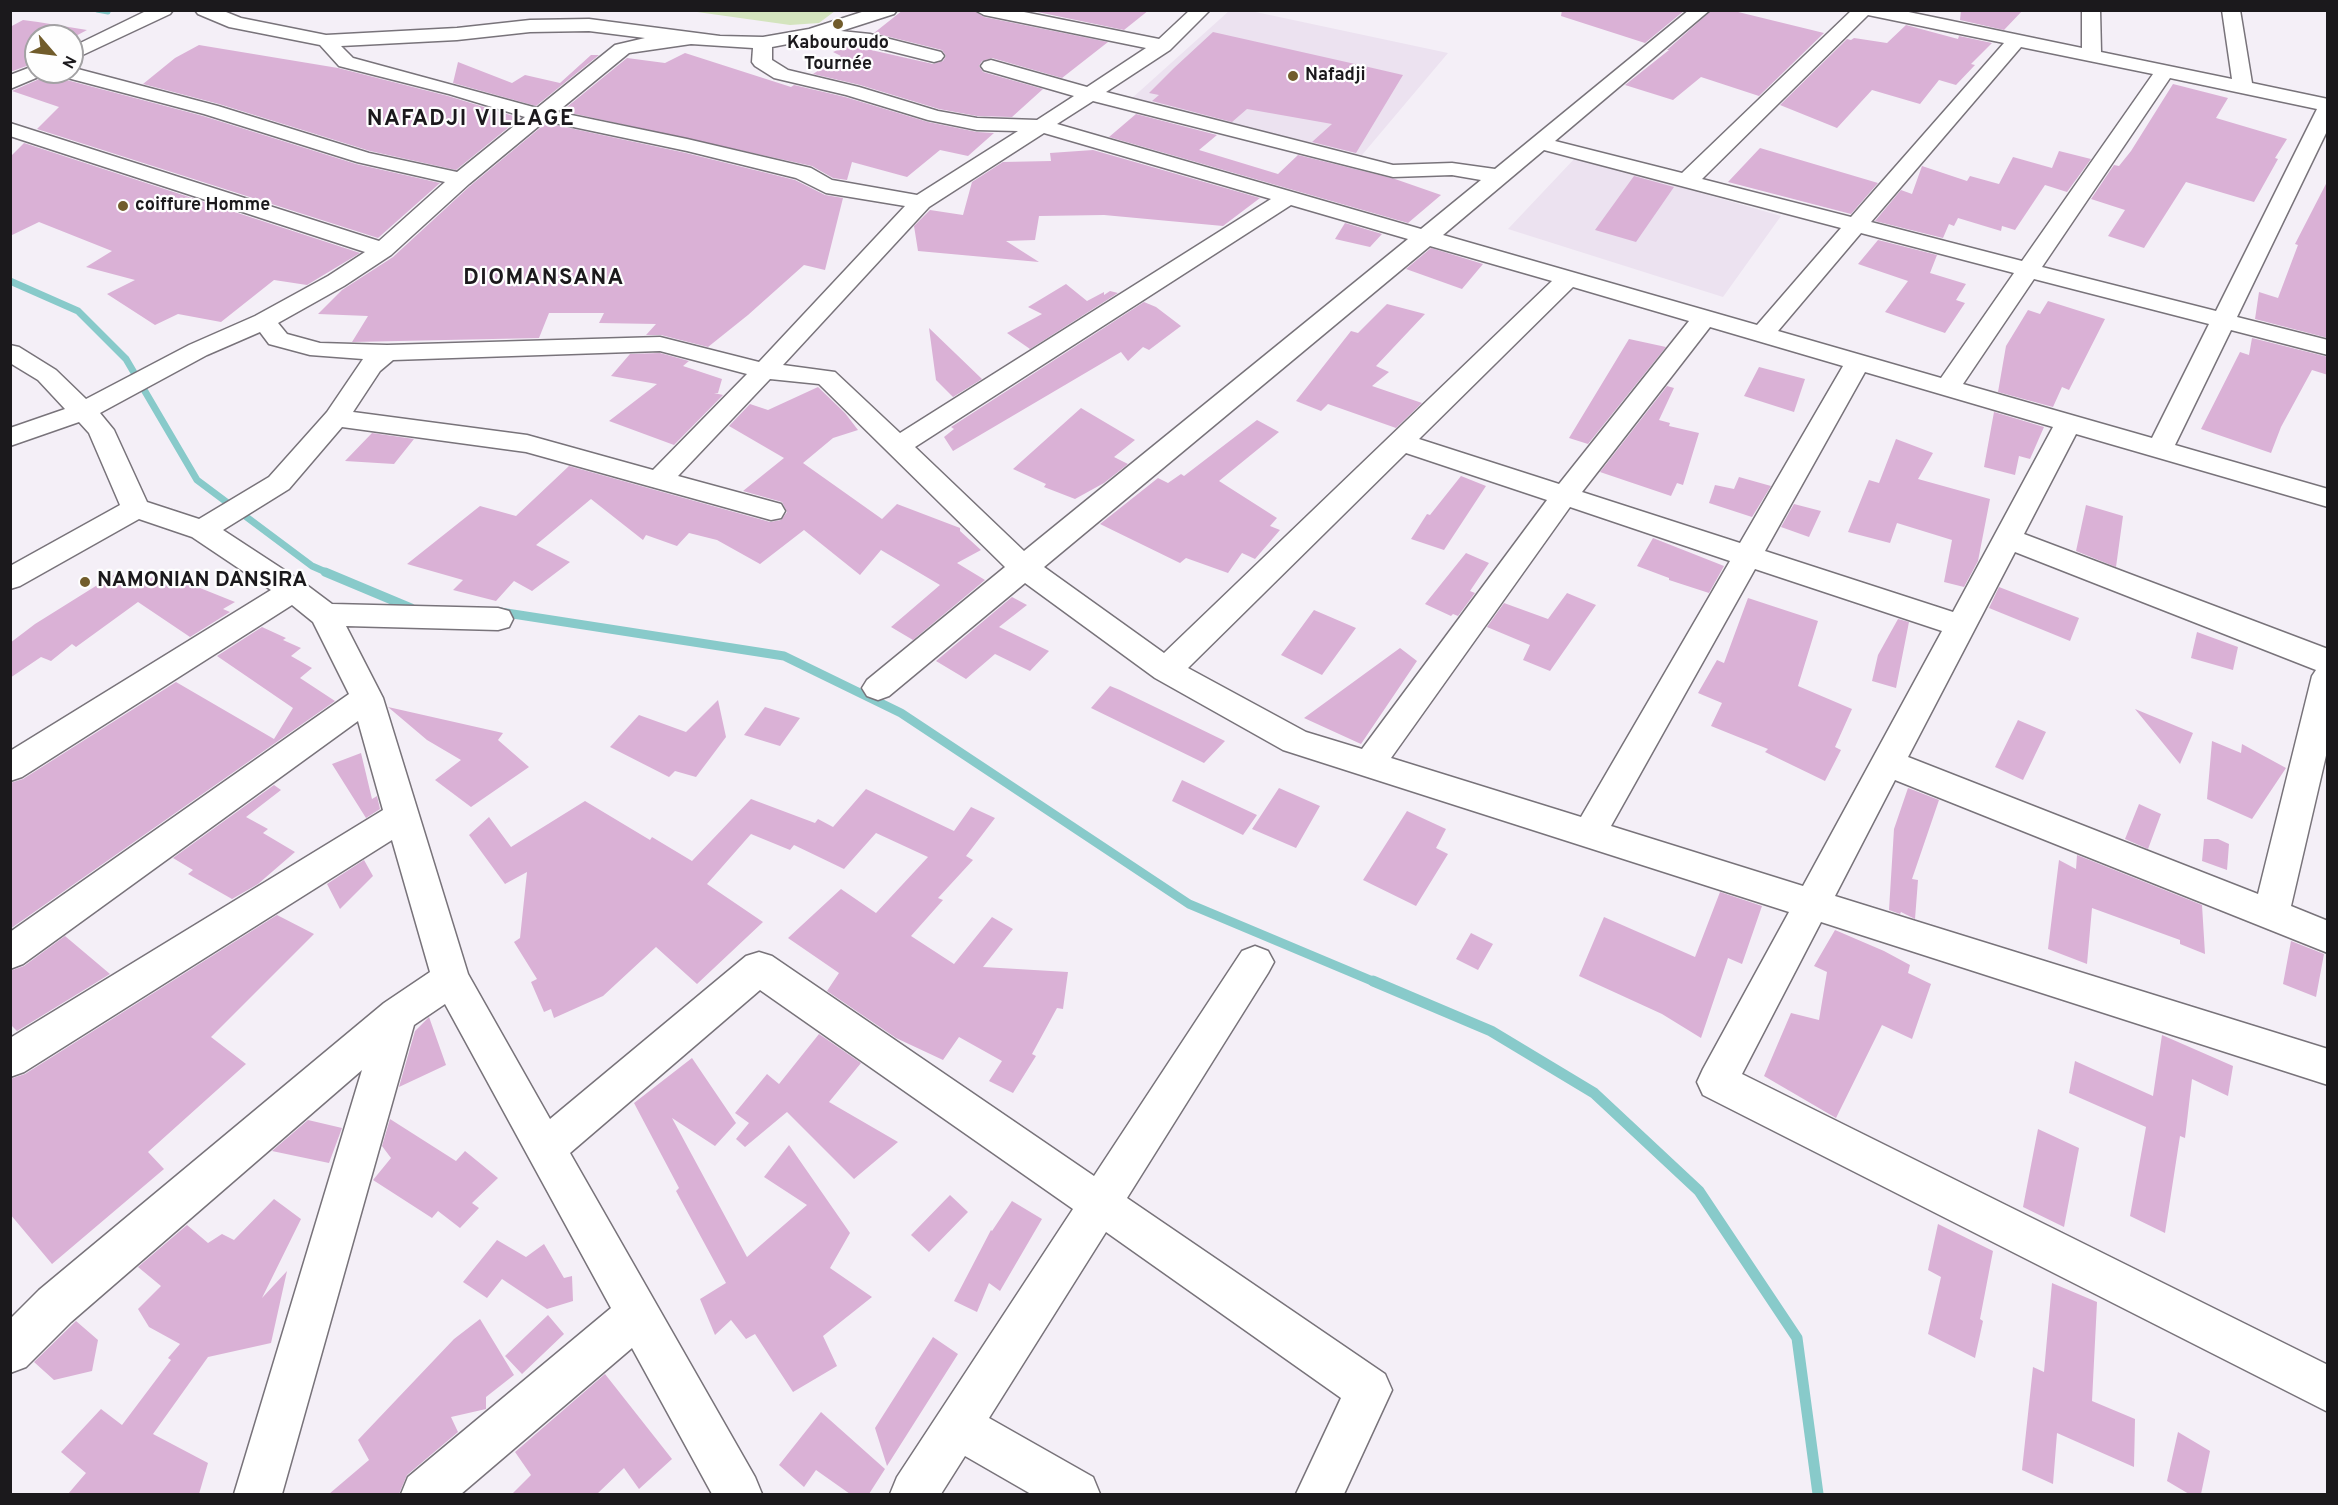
<!DOCTYPE html>
<html>
<head>
<meta charset="utf-8">
<style>
  body { margin:0 }
  #map { position:relative; width:2338px; height:1505px; overflow:hidden; background:#f4eff7; font-family:Overpass,sans-serif }
  canvas { display:block }
  .frame { position:absolute; inset:0; border:12px solid #1b191c; pointer-events:none }
  .north { position:absolute; left:24px; top:24px; width:60px; height:60px; box-sizing:border-box; background:#fefefe; border:2px solid #a3a2a4; border-radius:50%; rotate:118deg; font-size:16px; font-weight:700; line-height:24px; text-align:center; color:#1b191c }
  .north::after { content:''; display:block; margin:auto; width:21px; height:27px; background:#715c2b; clip-path:polygon(50% 0,100% 100%,50% 72%,0 100%) }
</style>
</head>
<body>
<div id="map">
<canvas width="2338" height="1505"></canvas>
<div class="frame"></div>
<div class="north">N</div>
</div>
<script>
const context = document.querySelector('canvas').getContext('2d');
context.lineJoin = 'round';
function fill(path, color) { context.fillStyle = color; context.fill(path, 'evenodd'); }
const shape = rows => new Path2D(rows.map(r => 'M' + r).join(''));
function strokePath(path, color, width, dash) { context.strokeStyle = color; context.lineWidth = width; context.lineCap = dash ? 'butt' : 'round'; context.setLineDash(dash || []); context.stroke(path); }
function write(font, color, halo, rows, align = 'center') {
  context.font = font + ' Overpass,sans-serif'; context.lineWidth = 4.5; context.setLineDash([]); context.textBaseline = 'middle'; context.strokeStyle = halo; context.fillStyle = color; for (const [text, x, y, turn = 0] of rows) {
    context.save(); context.translate(x, y); context.rotate((+turn || 0) * Math.PI / 180); context.textAlign = isNaN(turn) ? turn : align; if (halo) context.strokeText(text, 0, 0); context.fillText(text, 0, 0); context.restore();
  }
}
fill(shape([
  [1229,11,1251,11,1448,53,1362,155,1131,99],
  [1576,157,1781,216,1723,297,1508,229]
]), '#ece2f0');
fill(shape([
  [690,11,835,10,835,11,819,23,790,25]
]), '#d4e4be');
strokePath(shape([
  [97,10,108,12]
]), '#88caca', 5);
strokePath(shape([
  [10,281,78,311,126,359,197,480,312,566,328,573]
]), '#88caca', 7);
strokePath(shape([
  [325,572,411,608],
  [500,612,784,656,901,713,1189,904,1377,983]
]), '#88caca', 9);
strokePath(shape([
  [1373,981,1491,1031,1594,1093,1699,1191,1797,1338,1818,1494]
]), '#88caca', 11);
fill(shape([
  [903,10,973,10,984,17,1108,42,1062,78,992,58,982,61,979,66,983,72,1043,89,1012,117,977,116,939,109,860,85,813,74,841,56,833,52,849,45,933,64,943,61,946,56,942,50,874,33],
  [1028,10,1149,10,1124,30],
  [1562,10,1685,10,1645,43,1561,16],
  [1712,10,1730,10,1824,33,1759,96,1701,77,1673,100,1625,85,1669,50,1667,50],
  [1961,10,2023,10,2004,30,1960,20],
  [23,20,38,22,87,30,72,38,36,36,36,57,26,62,32,64,10,72,10,27],
  [1906,25,1958,39,1959,36,1992,43,1971,64,1975,65,1956,85,1939,80,1920,104,1872,90,1837,128,1780,105,1847,39,1851,40,1854,38,1887,43],
  [1213,32,1364,66,1403,75,1356,153,1312,142,1332,124,1247,109,1232,122,1152,101,1159,95,1149,93,1174,68],
  [199,45,338,68,448,96,520,118,456,170,370,151,219,104,143,84,175,58],
  [685,53,791,87,794,85,845,97,928,122,977,132,994,133,968,156,940,150,907,177,852,162,847,180,833,178,812,166,562,111,627,58,665,63],
  [591,55,599,55,536,106,453,83,458,62,512,83,525,75,560,83],
  [47,72,55,72,59,78,203,116,356,164,440,183,378,238,37,129,59,107,12,91,44,77],
  [2173,84,2228,98,2216,118,2287,139,2275,158,2278,159,2254,202,2186,182,2144,248,2108,236,2125,210,2091,199,2114,165,2119,166,2131,151],
  [1136,114,1217,135,1199,150,1278,174,1298,155,1395,179,1441,195,1408,223,1109,137],
  [546,123,686,153,795,180,825,195,843,198,825,270,804,265,748,315,708,347,661,335,646,335,656,324,599,323,604,313,549,313,539,338,352,342,368,316,318,314,342,290,393,257,470,186],
  [24,143,360,253,307,285,274,280,221,322,178,314,155,325,107,294,135,280,86,267,112,251,39,222,10,236,10,157],
  [1760,148,1878,183,1851,214,1728,182],
  [1093,150,1260,198,1223,226,1104,215,1039,216,1035,240,1006,241,1039,262,918,251,914,226,930,210,963,215,972,182,1003,162,1051,161,1050,153],
  [2059,151,2091,159,2067,192,2045,185,2015,230,2002,226,2001,231,1958,218,1954,226,1949,224,1943,238,1875,221,1901,190,1912,194,1922,166,1967,181,1970,176,1999,184,2013,157,2052,168],
  [1634,176,1674,187,1636,242,1595,230],
  [2328,180,2328,338,2255,319,2259,292,2278,298,2298,245,2295,244],
  [1345,223,1382,234,1370,247,1335,239],
  [1878,240,1937,255,1930,273,1966,284,1956,300,1965,303,1945,333,1885,312,1908,281,1858,264],
  [1431,248,1483,264,1462,289,1406,269],
  [1066,284,1087,301,1104,292,1104,295,1110,291,1118,293,1030,349,1007,333,1042,314,1028,307],
  [2048,301,2105,319,2069,390,2062,387,2053,407,1998,392,2006,346,2028,310,2040,314],
  [1144,302,1156,307,1181,326,1149,350,1143,347,1128,361,1121,352,953,451,944,437,954,429,951,427],
  [1387,304,1425,314,1376,366,1389,372,1372,386,1422,403,1396,428,1328,404,1321,411,1296,401,1351,331,1358,333],
  [929,328,982,379,953,397,936,380],
  [2252,338,2328,357,2328,375,2312,370,2281,427,2271,453,2201,429,2240,352,2249,355],
  [1629,339,1666,347,1588,444,1569,438],
  [660,353,689,361,683,366,722,379,718,393,714,393,723,395,674,445,609,421,657,384,611,376,630,354],
  [1759,367,1805,379,1794,412,1744,396],
  [1667,386,1674,388,1659,420,1670,423,1669,426,1699,433,1683,485,1677,483,1671,496,1600,472],
  [818,387,845,413,858,430,833,438,803,463,882,519,897,504,960,528,960,531,981,550,957,563,985,580,913,640,891,627,940,585,881,550,860,575,804,530,760,564,717,540,689,533,677,546,646,535,643,540,591,499,536,545,570,562,532,591,514,581,496,601,453,590,463,580,407,564,480,506,516,516,569,466,770,522,781,520,787,512,782,502,743,491,784,458,729,426,750,404,768,410],
  [1081,408,1135,440,1114,457,1128,464,1104,483,1075,499,1044,487,1046,484,1013,469],
  [1994,412,2044,427,2030,459,2019,456,2015,475,1984,467],
  [1257,420,1279,432,1219,481,1277,518,1270,526,1280,530,1255,559,1242,553,1228,573,1186,558,1180,563,1100,524,1158,478,1168,483,1181,474,1184,476],
  [372,433,414,439,394,464,345,461],
  [1896,439,1933,453,1918,479,1990,499,1978,561,1964,587,1944,582,1952,540,1897,523,1890,543,1848,532,1869,480,1879,483],
  [1461,476,1486,486,1444,550,1411,539,1427,514,1430,515],
  [1739,477,1771,486,1752,517,1709,503,1715,485,1734,489],
  [1794,504,1821,511,1809,537,1781,527],
  [2086,505,2123,516,2116,567,2076,551],
  [1653,538,1724,566,1709,593,1669,580,1669,578,1637,566],
  [1466,553,1489,563,1470,591,1475,593,1458,616,1453,614,1451,616,1425,604],
  [160,572,235,602,223,609,230,612,190,637,138,602,76,647,72,644,51,661,41,657,10,678,10,643,35,624,115,574,137,587],
  [1999,587,2079,618,2070,641,1989,608],
  [1567,593,1596,605,1550,671,1523,660,1530,645,1487,627,1504,603,1548,619],
  [1012,597,1027,605,999,627,1049,651,1030,671,995,654,966,679,936,661],
  [1748,598,1818,621,1798,686,1852,709,1835,747,1841,750,1825,781,1765,752,1768,749,1711,726,1722,703,1698,693,1717,660,1724,663],
  [1314,610,1356,628,1322,675,1281,655],
  [1898,619,1909,622,1896,688,1872,681,1878,655],
  [262,627,286,638,283,640,301,648,291,656,312,668,300,678,335,701,10,929,10,783,23,779,176,682,274,739,293,708,217,656],
  [2197,632,2238,647,2233,670,2191,658],
  [1400,648,1417,661,1361,744,1304,718],
  [1110,686,1120,690,1225,741,1204,763,1091,708],
  [718,700,726,737,696,777,675,771,669,777,610,747,639,715,686,732],
  [388,707,503,733,498,740,529,767,471,807,435,780,461,760,427,740],
  [765,707,800,718,780,746,744,735],
  [2135,709,2193,733,2180,764],
  [2018,720,2046,732,2023,780,1995,767],
  [2212,741,2241,753,2242,744,2286,768,2252,819,2207,799],
  [361,753,372,799,377,796,380,809,366,818,332,764],
  [1182,780,1257,815,1243,835,1172,801],
  [274,785,281,790,246,817,268,829,263,833,295,852,258,884,232,899,188,874,193,870,173,858],
  [1279,788,1320,806,1296,848,1252,829],
  [1908,788,1939,800,1912,879,1918,880,1915,919,1901,912,1900,914,1889,910,1894,829],
  [866,789,954,831,971,807,995,818,966,856,973,860,938,898,943,900,911,936,954,964,992,917,1013,929,983,967,1068,972,1063,1009,1057,1008,1032,1054,1036,1056,1013,1093,989,1081,1002,1061,959,1037,943,1060,896,1038,827,991,839,973,788,938,841,889,876,913,928,857,876,833,844,869,794,845,790,850,751,834,707,884,763,922,697,984,656,947,603,996,554,1018,551,1009,544,1012,531,982,537,979,514,942,520,938,527,872,505,884,469,835,489,817,511,847,585,801,650,840,652,837,692,861,751,799,815,823,818,819,833,827],
  [2139,804,2161,814,2148,849,2125,839],
  [1407,811,1446,829,1436,848,1448,854,1416,906,1363,880],
  [2204,839,2218,839,2229,844,2227,870,2202,861],
  [2077,855,2202,905,2205,954,2180,944,2180,940,2092,908,2087,964,2048,949,2059,860,2076,869],
  [364,860,373,876,340,909,327,884],
  [1720,892,1762,906,1742,964,1728,958,1701,1038,1662,1014,1579,976,1604,917,1695,957],
  [277,915,314,934,211,1037,246,1064,148,1152,164,1169,52,1264,10,1214,10,1079,25,1074],
  [1835,930,1884,951,1910,965,1908,973,1931,984,1912,1039,1882,1025,1836,1118,1764,1076,1791,1013,1819,1020,1827,972,1814,966],
  [1471,933,1493,944,1478,970,1456,959],
  [65,936,110,974,17,1031,10,1024,10,971,24,966],
  [2291,941,2324,954,2316,997,2283,984],
  [429,1017,446,1065,399,1087,415,1031],
  [819,1034,861,1063,829,1102,898,1142,854,1179,787,1112,745,1147,736,1139,749,1123,735,1113,767,1074,779,1084],
  [2162,1035,2233,1066,2228,1096,2192,1079,2185,1138,2180,1136,2165,1233,2130,1216,2146,1127,2069,1093,2075,1061,2153,1096],
  [692,1058,736,1123,715,1146,672,1118,747,1257,807,1205,764,1177,789,1145,850,1233,830,1268,872,1297,823,1336,837,1366,793,1392,755,1334,746,1339,731,1320,715,1335,700,1299,726,1283,676,1191,679,1188,634,1103],
  [390,1119,456,1161,465,1151,498,1178,472,1203,479,1208,460,1228,438,1211,432,1218,373,1180,391,1158,382,1146],
  [308,1120,342,1128,329,1163,272,1151],
  [2038,1129,2079,1148,2064,1227,2023,1207],
  [950,1195,968,1212,929,1252,911,1235],
  [274,1199,301,1219,262,1298,287,1271,271,1343,208,1357,153,1434,208,1463,199,1494,68,1494,86,1473,61,1452,101,1409,122,1425,171,1360,168,1358,180,1344,149,1327,138,1309,161,1286,138,1267,187,1225,208,1243,222,1234,234,1240],
  [1012,1201,1042,1219,1000,1291,989,1283,977,1312,954,1301,991,1230,992,1231],
  [1938,1224,1993,1251,1980,1319,1983,1321,1975,1358,1928,1334,1941,1277,1928,1270],
  [497,1240,526,1257,544,1244,564,1278,572,1276,573,1301,547,1309,502,1279,487,1298,463,1282],
  [2052,1283,2097,1302,2092,1401,2135,1419,2134,1467,2057,1433,2053,1484,2022,1470,2033,1367,2044,1372],
  [548,1315,564,1334,522,1374,505,1356],
  [480,1319,514,1375,486,1397,486,1409,451,1417,458,1432,407,1475,399,1494,329,1494,369,1460,358,1440,454,1339],
  [76,1321,98,1340,92,1371,54,1380,34,1362],
  [933,1337,958,1354,887,1466,875,1428],
  [605,1374,672,1459,639,1489,624,1468,597,1494,512,1494,531,1475,515,1452],
  [821,1412,885,1469,869,1494,850,1494,816,1470,804,1487,779,1465],
  [2178,1432,2210,1451,2201,1494,2189,1494,2167,1481]
]), '#dab1d6');
const minor = shape([
  [148,10,173,10,170,14,72,60,72,47,148,10],
  [195,10,221,10,241,18,326,35,457,28,530,20,589,19,720,36,763,37,809,29,868,10,897,10,894,14,841,31,870,34,941,52,944,56,941,60,934,62,870,46,819,38,772,47,772,60,788,70,859,87,938,111,977,118,1037,120,1074,96,984,70,981,66,984,62,991,60,1087,87,1146,48,984,15,975,10,1014,10,1159,39,1190,10,1210,10,1170,50,1106,92,1393,165,1452,163,1495,169,1689,10,1710,10,1555,141,1682,173,1852,10,1899,10,2082,48,2082,10,2100,10,2101,52,2232,79,2222,10,2240,10,2252,83,2328,99,2328,129,2237,317,2328,340,2328,355,2231,330,2175,445,2328,489,2328,507,2076,434,2024,534,2328,649,2328,747,2291,906,2328,921,2328,953,1895,780,1835,896,2328,1049,2328,1085,1821,922,1742,1074,2328,1365,2328,1412,1703,1095,1697,1082,1703,1069,1789,912,1283,750,1155,678,1025,583,889,696,878,700,867,696,862,688,867,680,1005,567,819,384,770,379,678,476,781,504,785,511,781,518,771,520,526,452,342,427,289,489,223,530,304,583,332,604,498,608,509,611,513,619,509,627,498,630,346,626,383,698,468,974,550,1119,746,956,759,952,772,956,1094,1176,1242,951,1255,946,1268,951,1274,962,1268,973,1127,1198,1385,1374,1392,1390,1344,1494,1296,1494,1341,1398,1106,1232,989,1418,1093,1477,1100,1494,1031,1494,965,1456,941,1494,890,1494,897,1477,1073,1209,760,990,570,1153,755,1477,762,1494,712,1494,632,1348,461,1494,401,1494,408,1477,611,1308,445,1004,414,1025,282,1494,234,1494,362,1070,71,1322,26,1367,10,1373,10,1319,39,1290,384,1003,430,972,392,840,24,1072,10,1077,10,1038,383,810,358,721,23,964,10,969,10,932,349,694,313,622,292,605,22,777,10,781,10,751,271,590,192,537,139,519,20,586,10,589,10,566,120,505,89,433,79,422,10,446,10,428,65,409,38,380,10,363,10,345,19,347,56,370,86,399,189,345,255,316,328,276,365,252,10,136,10,123,379,241,445,182,357,162,204,114,60,76,57,72,72,72,72,67,74,68,218,106,369,153,457,172,525,117,449,94,339,66,320,45,229,27,198,14,195,10],
  [1868,15,2004,43,1851,217,1702,179,1868,15],
  [589,31,645,38,615,45,537,108,353,58,341,46,457,40,530,32,589,31],
  [691,44,753,48,752,62,755,66,774,78,846,95,928,120,977,130,1018,131,917,195,832,180,811,168,687,139,557,112,629,53,691,44],
  [2021,47,2153,74,2022,261,1871,222,2021,47],
  [2170,78,2317,109,2216,311,2042,267,2170,78],
  [1093,101,1393,177,1452,175,1481,180,1421,229,1057,124,1093,101],
  [545,121,687,151,796,178,826,193,905,206,759,362,660,337,387,345,320,343,287,334,278,323,344,286,391,255,469,184,545,121],
  [1044,133,1271,199,900,433,835,372,783,365,929,207,1044,133],
  [1544,150,1841,228,1757,325,1443,235,1544,150],
  [1291,205,1408,239,1024,551,915,447,1291,205],
  [1861,233,2014,273,1941,378,1778,331,1861,233],
  [1430,246,1552,281,1164,653,1044,567,1430,246],
  [2034,279,2209,324,2152,438,1963,384,2034,279],
  [1573,287,1689,321,1559,484,1419,439,1573,287],
  [1710,327,1843,366,1740,543,1582,492,1710,327],
  [260,332,269,344,310,355,363,359,327,412,269,477,199,519,147,502,114,430,100,413,207,355,260,332],
  [660,351,747,374,653,470,527,435,353,412,380,371,393,360,660,351],
  [1865,372,2053,427,1953,612,1765,551,1865,372],
  [1406,453,1547,500,1362,749,1306,732,1188,668,1406,453],
  [1570,507,1730,561,1581,817,1391,758,1570,507],
  [2015,552,2316,670,2312,676,2258,894,1908,757,2015,552],
  [1755,569,1942,631,1803,886,1611,826,1755,569],
  [36,65,36,72,45,72,43,75,10,89,10,75,36,65]
]);
strokePath(minor, '#78737a', 3);
fill(minor, '#fff');
for (const [x, y, r, color] of [
  [838,24,6,"#715c2b"],
  [1293,76,6,"#715c2b"],
  [123,206,6,"#715c2b"],
  [85,582,6,"#715c2b"]
]) { const dot = new Path2D(); dot.arc(x, y, r, 0, 2 * Math.PI); context.fillStyle = color; context.fill(dot); strokePath(dot, '#fefefe', 2); }
write('bold 18px', '#1b191c', '#fefefe', [
  ["Kabouroudo",838,44,"center"],
  ["Tournée",838,65,"center"],
  ["Nafadji",1305,76],
  ["coiffure Homme",135,206]
], 'left');
write('bold 21px', '#1b191c', '#fefefe', [
  ["NAMONIAN DANSIRA",97,582]
], 'left');
context.letterSpacing = '1.5px';
write('bold 22px', '#1b191c', '#fefefe', [
  ["NAFADJI VILLAGE",471,121],
  ["DIOMANSANA",544,280]
]);
context.letterSpacing = '0px';
</script>
</body>
</html>
